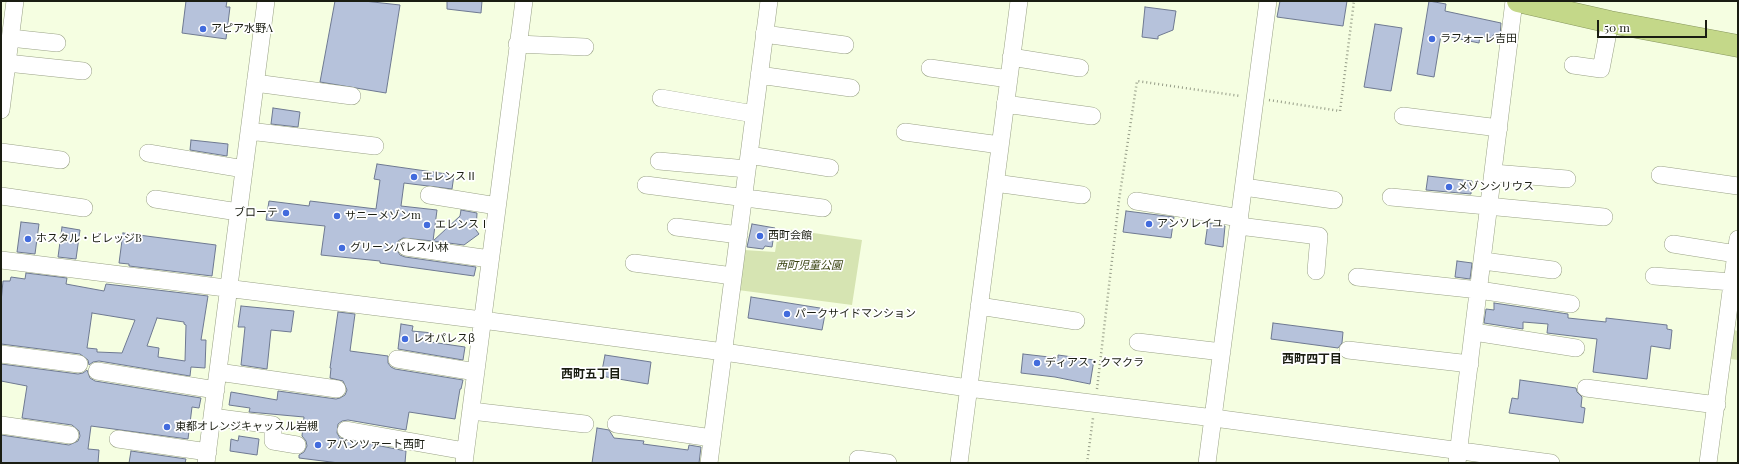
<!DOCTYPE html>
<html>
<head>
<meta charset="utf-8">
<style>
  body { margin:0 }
  #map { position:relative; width:1739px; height:464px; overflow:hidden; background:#f5fee1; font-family:"Playfair Display",serif }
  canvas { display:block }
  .frame { position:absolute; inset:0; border:2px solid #1a1d12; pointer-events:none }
  .scale { position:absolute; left:1597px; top:20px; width:110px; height:18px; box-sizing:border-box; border:2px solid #1a1d12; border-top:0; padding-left:5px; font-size:12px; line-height:14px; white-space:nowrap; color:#1a1d12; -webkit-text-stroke:3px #fff; paint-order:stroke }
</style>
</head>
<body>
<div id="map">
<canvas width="1739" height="464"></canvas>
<div class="frame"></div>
<div class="scale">50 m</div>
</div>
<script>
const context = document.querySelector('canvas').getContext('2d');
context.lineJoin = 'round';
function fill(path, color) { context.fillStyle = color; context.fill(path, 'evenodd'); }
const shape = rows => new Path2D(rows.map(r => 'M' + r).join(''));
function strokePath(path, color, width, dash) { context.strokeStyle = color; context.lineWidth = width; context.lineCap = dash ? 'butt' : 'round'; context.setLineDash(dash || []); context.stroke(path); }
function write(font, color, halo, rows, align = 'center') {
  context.font = font + ' "Playfair Display","Noto Sans JP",serif'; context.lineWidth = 3.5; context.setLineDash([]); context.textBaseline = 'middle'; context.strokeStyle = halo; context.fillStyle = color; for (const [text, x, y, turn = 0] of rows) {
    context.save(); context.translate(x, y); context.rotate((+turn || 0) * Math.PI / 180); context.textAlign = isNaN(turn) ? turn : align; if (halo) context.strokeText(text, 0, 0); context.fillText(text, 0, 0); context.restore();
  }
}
fill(shape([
  [779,228,862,240,852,305,738,290,744,250,775,252],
  [1734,330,1738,331,1738,360,1731,359]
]), '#d6e4b2');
const building = shape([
  [186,1,227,1,226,7,230,7,226,39,182,33,186,1],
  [335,1,364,1,400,5,386,93,320,82,335,1],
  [447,1,482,1,481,13,447,9,447,1],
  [1280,1,1347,1,1343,26,1277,17,1280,1],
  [1429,1,1446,4,1445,11,1501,23,1500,36,1493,35,1492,38,1480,36,1479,43,1441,35,1434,77,1417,74,1429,1],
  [1145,7,1176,11,1173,30,1158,36,1158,39,1142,37,1145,7],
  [1375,24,1402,28,1391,91,1364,87,1375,24],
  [273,108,300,112,298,127,271,124,273,108],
  [191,140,228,144,227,156,190,150,191,140],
  [377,164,454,175,452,189,404,183,401,206,437,210,433,241,403,238,398,241,397,250,400,255,405,257,476,267,474,276,380,263,380,261,321,255,325,226,266,220,269,201,309,206,310,201,376,209,380,180,374,179,377,164],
  [1428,176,1472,181,1471,194,1426,190,1428,176],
  [461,210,477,213,476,230,479,234,464,245,433,241,460,216,461,210],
  [1126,211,1174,217,1171,238,1123,232,1126,211],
  [21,222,39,224,35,254,17,252,21,222],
  [1208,223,1225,226,1223,247,1205,244,1208,223],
  [752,224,775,228,772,247,765,246,763,249,747,247,752,224],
  [62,227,80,230,76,259,58,257,62,227],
  [123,233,216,245,212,276,129,266,129,264,119,263,123,233],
  [1457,261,1472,263,1470,279,1455,277,1457,261],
  [26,273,67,278,66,284,104,291,106,284,208,296,201,340,206,340,205,368,191,367,190,376,99,361,93,362,89,365,88,360,80,354,1,344,1,302,3,281,10,281,11,277,25,279,26,273],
  [92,313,135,320,122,353,97,352,97,349,87,348,92,313],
  [157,318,184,322,184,324,186,325,185,361,158,357,159,348,147,346,157,318],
  [751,297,826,309,822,330,748,318,751,297],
  [1494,303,1568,314,1568,318,1606,322,1606,318,1667,325,1667,329,1672,330,1670,349,1651,346,1647,379,1593,372,1597,339,1547,333,1548,324,1523,322,1523,329,1484,323,1486,309,1494,310,1494,303],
  [241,306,294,311,291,332,271,330,267,369,241,365,245,327,238,327,241,306],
  [338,312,355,314,350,351,388,356,388,363,391,367,395,369,463,380,461,389,460,389,455,419,409,412,406,430,348,420,342,421,338,424,337,433,340,438,406,451,405,463,339,463,299,458,299,455,304,452,307,446,306,441,302,436,304,417,249,412,250,408,229,405,231,392,277,400,278,391,336,399,340,398,345,395,347,390,343,381,330,378,331,368,330,368,338,312],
  [1273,323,1343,332,1342,343,1338,348,1271,339,1273,323],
  [401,324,413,326,412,331,433,333,431,342,465,347,463,360,398,349,401,324],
  [1023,354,1058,358,1058,355,1094,360,1090,384,1055,377,1021,373,1023,354],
  [605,355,651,362,648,384,601,376,605,355],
  [1,364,78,374,83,373,87,370,90,378,95,381,201,398,199,408,192,407,188,439,91,426,88,449,99,450,98,463,1,463,1,435,69,445,78,441,80,436,79,431,72,425,22,418,27,386,1,381,1,364],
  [1520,380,1576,388,1577,392,1582,397,1581,407,1585,408,1583,423,1509,413,1512,398,1518,399,1520,380],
  [597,428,609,430,614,438,644,441,643,444,688,450,689,445,701,447,699,463,592,463,597,428],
  [239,436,259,439,257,455,230,451,231,439,238,441,239,436],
  [131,451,186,459,185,463,129,463,131,451]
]);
fill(building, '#b6c2db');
strokePath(building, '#6e7991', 1);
const minor = shape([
  [764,34,845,45],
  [10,38,57,43],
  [517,44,585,47],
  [1011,57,1080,68],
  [7,63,83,71],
  [1573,65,1601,69,1610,22],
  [930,68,1009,79],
  [759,75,851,88],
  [255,83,352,96],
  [661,98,754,114],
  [1005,104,1092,116],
  [1,110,15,1],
  [1403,116,1499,128],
  [249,131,375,146],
  [905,132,1000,145],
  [1,152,61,160],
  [148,153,244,169],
  [749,155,830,168],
  [659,161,747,169],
  [1493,173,1567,179],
  [1660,175,1738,186],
  [995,183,1082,195],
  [646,185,823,208],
  [1244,187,1334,200],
  [429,195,497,206],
  [1,196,84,208],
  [1391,197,1604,217],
  [155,199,238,212],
  [1136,201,1240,218],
  [1239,226,1319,236,1316,271],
  [676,227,739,235],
  [1673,244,1736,254],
  [406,247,490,259],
  [1,260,482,320,724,352,968,388,1214,418,1551,463],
  [1483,261,1553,270],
  [634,263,733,276],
  [1654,276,1732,282],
  [1357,277,1479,290,1571,304],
  [979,306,1076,321],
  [1474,332,1576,348],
  [1138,342,1222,352],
  [1348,350,1470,364],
  [1,354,79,364],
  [397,359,476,372],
  [97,371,216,390],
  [218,372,337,389],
  [1586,388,1717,405],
  [471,411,585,424],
  [212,417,273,425,273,441,297,445],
  [616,424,712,438],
  [1,425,70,435],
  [346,430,465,451],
  [118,439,208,452],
  [858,459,888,463],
  [206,463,266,1],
  [464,463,524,1],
  [709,463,769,1],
  [959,463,1019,1],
  [1207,463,1268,1],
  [1457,463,1514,1],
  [1708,463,1738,239]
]);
const highway = shape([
  [1518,1,1610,22,1738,46]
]);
strokePath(minor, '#9aa287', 18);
strokePath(highway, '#88975f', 23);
strokePath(shape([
  [1269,100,1340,111,1354,1],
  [1097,389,1119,200,1137,81,1240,96],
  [1087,463,1093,418]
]), '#959c87', 2.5, [1, 3]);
strokePath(minor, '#fff', 17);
strokePath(highway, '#c4d889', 22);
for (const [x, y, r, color] of [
  [203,29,4,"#426bdd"],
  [1432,39,4,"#426bdd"],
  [414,177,4,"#426bdd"],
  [1449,187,4,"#426bdd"],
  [286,213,4,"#426bdd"],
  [337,216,4,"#426bdd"],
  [1149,224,4,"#426bdd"],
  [427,225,4,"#426bdd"],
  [760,236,4,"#426bdd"],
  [28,239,4,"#426bdd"],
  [342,248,4,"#426bdd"],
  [787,314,4,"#426bdd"],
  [405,339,4,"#426bdd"],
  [1037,363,4,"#426bdd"],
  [167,427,4,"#426bdd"],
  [318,445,4,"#426bdd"]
]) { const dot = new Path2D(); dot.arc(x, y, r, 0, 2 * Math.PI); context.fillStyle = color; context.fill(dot); strokePath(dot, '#fff', 1.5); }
write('11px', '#1a1d12', '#fff', [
  ["アピア水野A",211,29],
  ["ラフォーレ吉田",1440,39],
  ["エレンスⅡ",422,177],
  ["メゾンシリウス",1457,187],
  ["ブローテ",278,213,"right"],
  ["サニーメゾンm",345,216],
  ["アンソレイユ",1157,224],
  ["エレンスⅠ",435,225],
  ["西町会館",768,236],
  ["ホスタル・ビレッジB",36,239],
  ["グリーンパレス小林",350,248],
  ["パークサイドマンション",795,314],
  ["レオパレスβ",413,339],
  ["ディアス・クマクラ",1045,363],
  ["東都オレンジキャッスル岩槻",175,427],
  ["アバンツァート西町",326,445]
], 'left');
write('italic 11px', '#37410e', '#fff', [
  ["西町児童公園",809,266]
]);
write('bold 12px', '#1a1d12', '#fff', [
  ["西町四丁目",1312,359],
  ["西町五丁目",591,374]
]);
</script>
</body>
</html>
